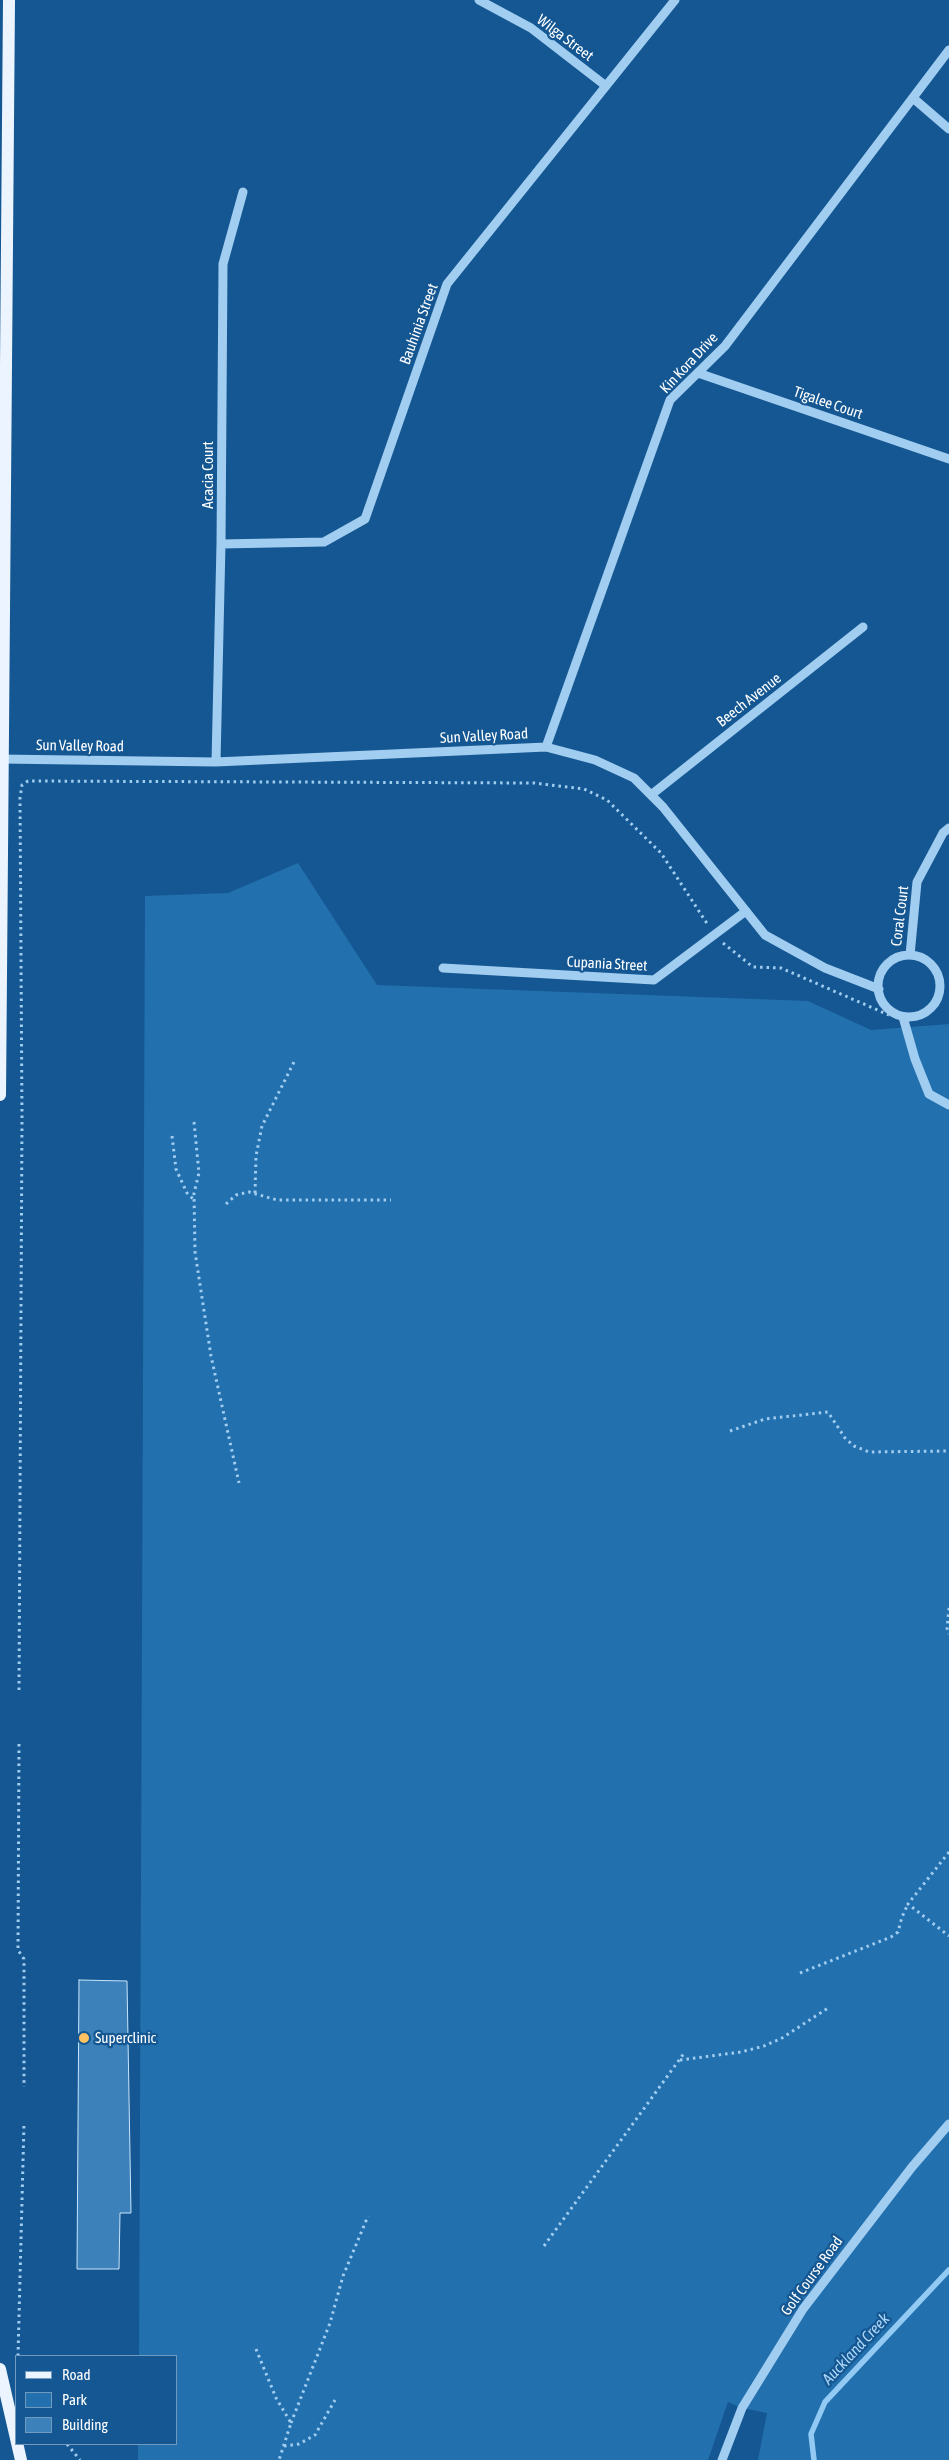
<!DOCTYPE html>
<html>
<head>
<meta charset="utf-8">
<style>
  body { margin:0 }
  #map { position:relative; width:949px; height:2460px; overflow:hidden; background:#145792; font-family:"Asap Condensed",sans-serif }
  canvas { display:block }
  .legend { position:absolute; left:15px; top:2355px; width:162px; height:90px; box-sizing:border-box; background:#145792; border:1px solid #729abe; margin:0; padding:6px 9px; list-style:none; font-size:15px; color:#fff }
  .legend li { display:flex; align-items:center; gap:10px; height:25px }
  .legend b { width:25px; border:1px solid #729abe }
</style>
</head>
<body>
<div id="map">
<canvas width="949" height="2460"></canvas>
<ul class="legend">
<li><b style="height:6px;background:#ecf5ff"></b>Road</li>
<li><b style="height:14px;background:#2370af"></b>Park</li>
<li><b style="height:14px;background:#3d81ba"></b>Building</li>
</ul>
</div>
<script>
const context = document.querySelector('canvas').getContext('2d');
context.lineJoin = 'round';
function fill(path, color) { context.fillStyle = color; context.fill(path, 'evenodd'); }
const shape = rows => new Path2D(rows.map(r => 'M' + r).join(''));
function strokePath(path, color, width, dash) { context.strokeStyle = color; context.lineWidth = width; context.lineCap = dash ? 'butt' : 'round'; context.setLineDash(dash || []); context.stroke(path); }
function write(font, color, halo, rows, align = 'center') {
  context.font = font + ' "Asap Condensed",sans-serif'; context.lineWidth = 4.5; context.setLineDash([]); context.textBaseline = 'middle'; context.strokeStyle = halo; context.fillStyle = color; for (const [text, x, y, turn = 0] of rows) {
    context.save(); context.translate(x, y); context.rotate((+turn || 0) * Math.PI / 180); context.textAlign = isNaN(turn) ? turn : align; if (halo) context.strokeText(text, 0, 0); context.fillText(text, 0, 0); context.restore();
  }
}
fill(shape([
  [298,863,377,985,808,1001,871,1030,949,1024,949,2460,758,2460,767,2413,742,2408,728,2402,708,2460,138,2460,138,2444,176,2444,176,2356,139,2356,145,896,228,893]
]), '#2370af');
strokePath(shape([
  [814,2460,811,2434,825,2402,949,2270]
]), '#93caf4', 5.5);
const building = shape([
  [79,1980,127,1981,131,2213,120,2213,119,2269,77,2269,79,1980]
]);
fill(building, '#3d81ba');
strokePath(building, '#c9e5fc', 1);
strokePath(shape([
  [723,943,753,967,781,968,889,1015],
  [194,1122,199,1173,194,1193,195,1252,211,1356,239,1483],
  [172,1136,176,1169,187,1193,193,1199],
  [255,1193,256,1156,262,1126,294,1062],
  [226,1204,236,1195,249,1192,277,1200,391,1200],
  [730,1431,765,1419,828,1412,845,1438,854,1446,869,1452,949,1451],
  [949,1608,947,1628,949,1634],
  [19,1690,22,1119,20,798,22,785,28,781,534,783,584,789,607,800,661,853,708,925],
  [19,1744,18,1950,24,1959,24,2087],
  [949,1852,908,1904,949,1936],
  [800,1973,891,1937,898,1932,902,1917,908,1904],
  [680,2060,741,2052,764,2046,782,2038,828,2008],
  [544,2246,685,2052],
  [256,2349,276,2398,291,2423,279,2460],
  [18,2356,24,2123],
  [291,2423,330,2323,343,2276,368,2216],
  [67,2444,80,2460],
  [284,2446,299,2444,315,2435,335,2400]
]), '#a1cdf1', 3, [2.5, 4]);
strokePath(shape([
  [479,0,531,28,606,86],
  [913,98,949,129],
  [698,373,949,459],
  [221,544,324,542,365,519,447,284,675,0],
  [546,747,670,400,725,346,949,50],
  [0,759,216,762,546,747,595,760,634,778,663,807,765,935,825,968,879,989],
  [216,762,221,544,223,264,243,192],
  [651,795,863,627],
  [910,955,917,882,943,833,949,828],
  '878 986a31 31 0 1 1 62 0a31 31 0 1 1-62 0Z',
  [443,968,654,980,746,911],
  [903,1017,915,1059,929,1094,949,1105],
  [722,2460,742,2408,803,2309,912,2167,949,2124]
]), '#a1cdf1', 9);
strokePath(shape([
  [0,1095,9,0],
  [0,2369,21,2460]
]), '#ecf5ff', 12);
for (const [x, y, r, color] of [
  [84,2038,6,"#ffc262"]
]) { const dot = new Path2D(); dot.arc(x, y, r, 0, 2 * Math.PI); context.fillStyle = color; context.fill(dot); strokePath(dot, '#145792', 2); }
write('15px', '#fff', '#145792', [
  ["Wilga Street",565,38,37],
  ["Bauhinia Street",419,324,-70],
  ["Kin Kora Drive",689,363,-47],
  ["Tigalee Court",828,403,19],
  ["Acacia Court",208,475,-90],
  ["Beech Avenue",749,700,-38],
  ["Sun Valley Road",484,736,-3],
  ["Sun Valley Road",80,746,1],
  ["Coral Court",900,916,-83],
  ["Cupania Street",607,964,3],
  ["Golf Course Road",812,2276,-54]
]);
write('15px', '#fff', '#145792', [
  ["Superclinic",95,2038]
], 'left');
write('italic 16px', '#add7f8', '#145792', [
  ["Auckland Creek",856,2349,-47]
]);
</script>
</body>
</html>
